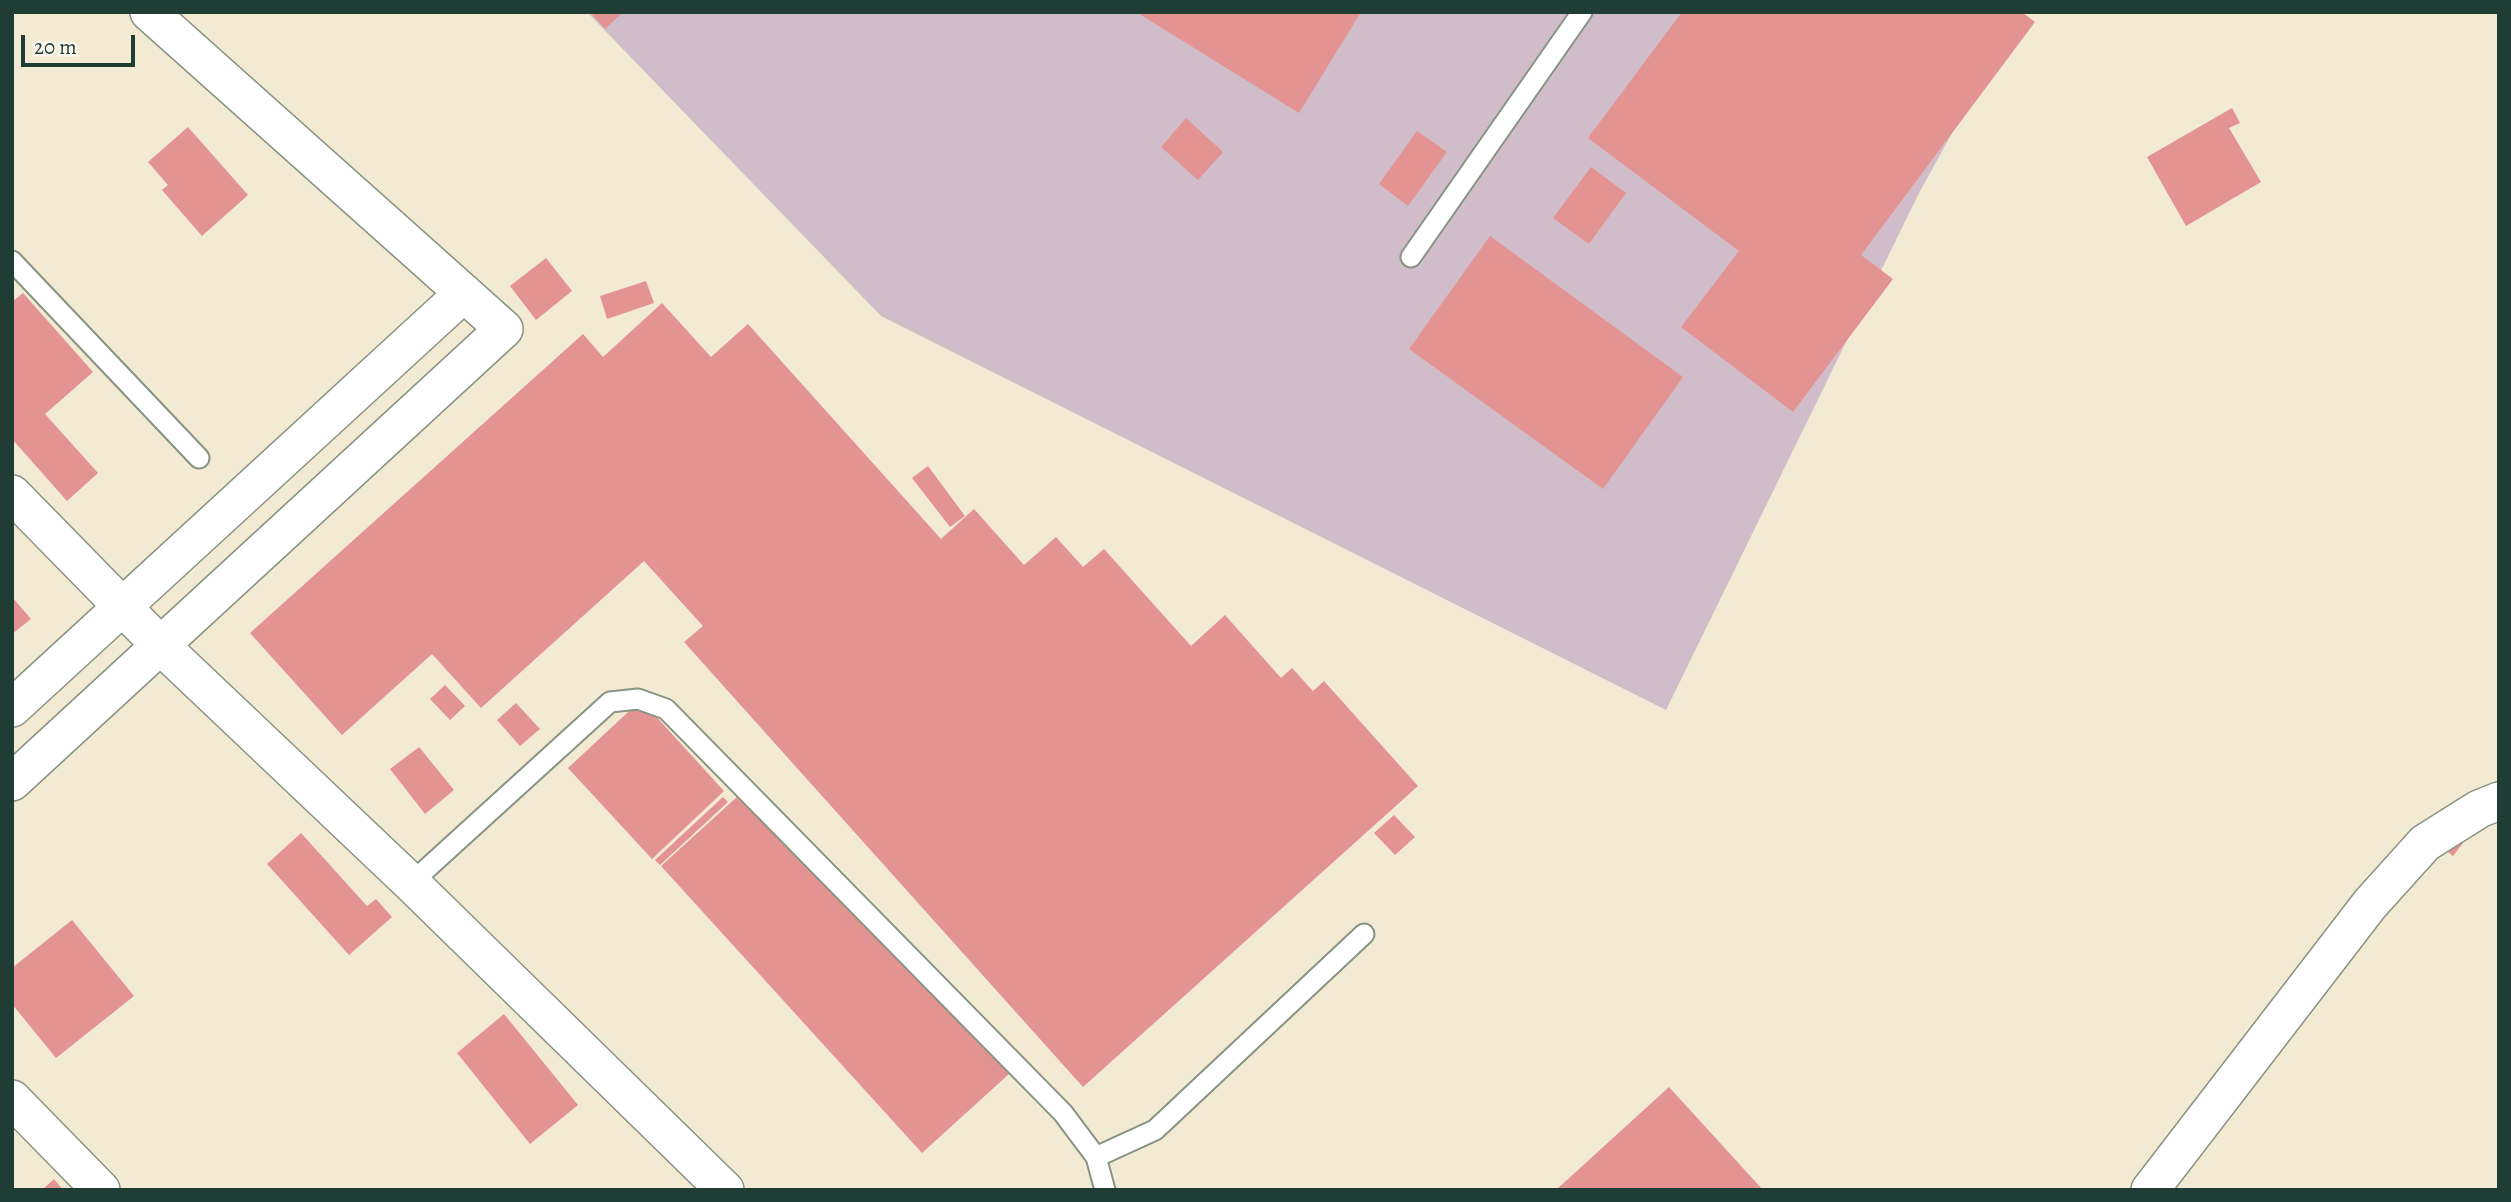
<!DOCTYPE html>
<html>
<head>
<meta charset="utf-8">
<style>
  body { margin:0 }
  #map { position:relative; width:2511px; height:1202px; overflow:hidden; background:#f2ead2; font-family:Alegreya,serif }
  canvas { display:block }
  .frame { position:absolute; inset:0; border:14px solid #1f3d34; pointer-events:none }
  .scale { position:absolute; left:21px; top:35px; width:114px; height:32px; box-sizing:border-box; border:4px solid #1f3d34; border-top:0; padding-left:9px; font-size:21px; line-height:24px; white-space:nowrap; color:#1f3d34; -webkit-text-stroke:5px #fbf7ec; paint-order:stroke }
</style>
</head>
<body>
<div id="map">
<canvas width="2511" height="1202"></canvas>
<div class="frame"></div>
<div class="scale">20 m</div>
</div>
<script>
const context = document.querySelector('canvas').getContext('2d');
context.lineJoin = 'round';
function fill(path, color) { context.fillStyle = color; context.fill(path, 'evenodd'); }
const shape = rows => new Path2D(rows.map(r => 'M' + r).join(''));
function strokePath(path, color, width, dash) { context.strokeStyle = color; context.lineWidth = width; context.lineCap = dash ? 'butt' : 'round'; context.setLineDash(dash || []); context.stroke(path); }
fill(shape([
  [587,12,2019,12,1919,193,1666,710,881,316]
]), '#d1bdca');
fill(shape([
  [590,12,623,12,605,29],
  [1136,12,1361,12,1299,113],
  [1682,12,2022,12,2035,22,1861,255,1893,279,1793,412,1681,327,1739,251,1588,138],
  [2232,108,2240,123,2229,128,2261,182,2186,226,2147,157],
  [1186,118,1223,152,1198,180,1161,147],
  [188,127,248,195,202,236,162,190,168,185,148,162],
  [1417,131,1447,152,1408,206,1379,184],
  [1591,167,1626,193,1589,244,1553,218],
  [1490,236,1683,377,1603,489,1409,349],
  [546,258,572,291,536,320,510,286],
  [646,281,654,303,607,319,600,296],
  [23,293,93,372,45,414,98,473,67,501,12,439,12,302],
  [662,303,711,357,748,324,941,539,974,509,1024,565,1056,537,1083,567,1104,549,1191,646,1225,615,1281,678,1292,668,1313,691,1324,681,1418,786,1083,1087,684,642,703,626,644,561,481,708,432,654,342,735,250,633,583,334,603,357],
  [928,466,965,516,950,527,912,478],
  [12,597,31,619,12,634],
  [445,685,465,706,450,720,430,699],
  [641,700,724,791,652,859,568,768],
  [516,703,540,729,520,746,497,720],
  [419,747,454,790,425,814,390,769],
  [749,786,1010,1073,922,1153,661,866],
  [723,797,728,802,660,865,655,860],
  [1394,815,1415,837,1395,855,1374,833],
  [2446,828,2463,843,2453,856,2435,842],
  [301,833,367,906,376,899,392,917,349,955,267,864],
  [72,920,134,996,56,1058,12,1004,12,968],
  [504,1014,578,1105,530,1144,457,1053],
  [1669,1087,1763,1190,1556,1190],
  [54,1179,63,1190,42,1190]
]), '#e49393');
const service = shape([
  [1411,257,1582,12],
  [12,261,199,458],
  [411,883,610,702,638,699,666,709,1063,1113,1096,1157,1105,1190],
  [1096,1157,1155,1130,1364,934]
]);
const minor = shape([
  [12,494,160,645,411,883,725,1190],
  [12,708,464,293],
  [12,782,504,329,149,12],
  [12,1099,101,1190],
  [2150,1190,2370,904,2425,843,2479,809,2499,801]
]);
strokePath(service, '#889483', 23);
strokePath(minor, '#889483', 40);
strokePath(service, '#fff', 19);
strokePath(minor, '#fff', 37);
</script>
</body>
</html>
